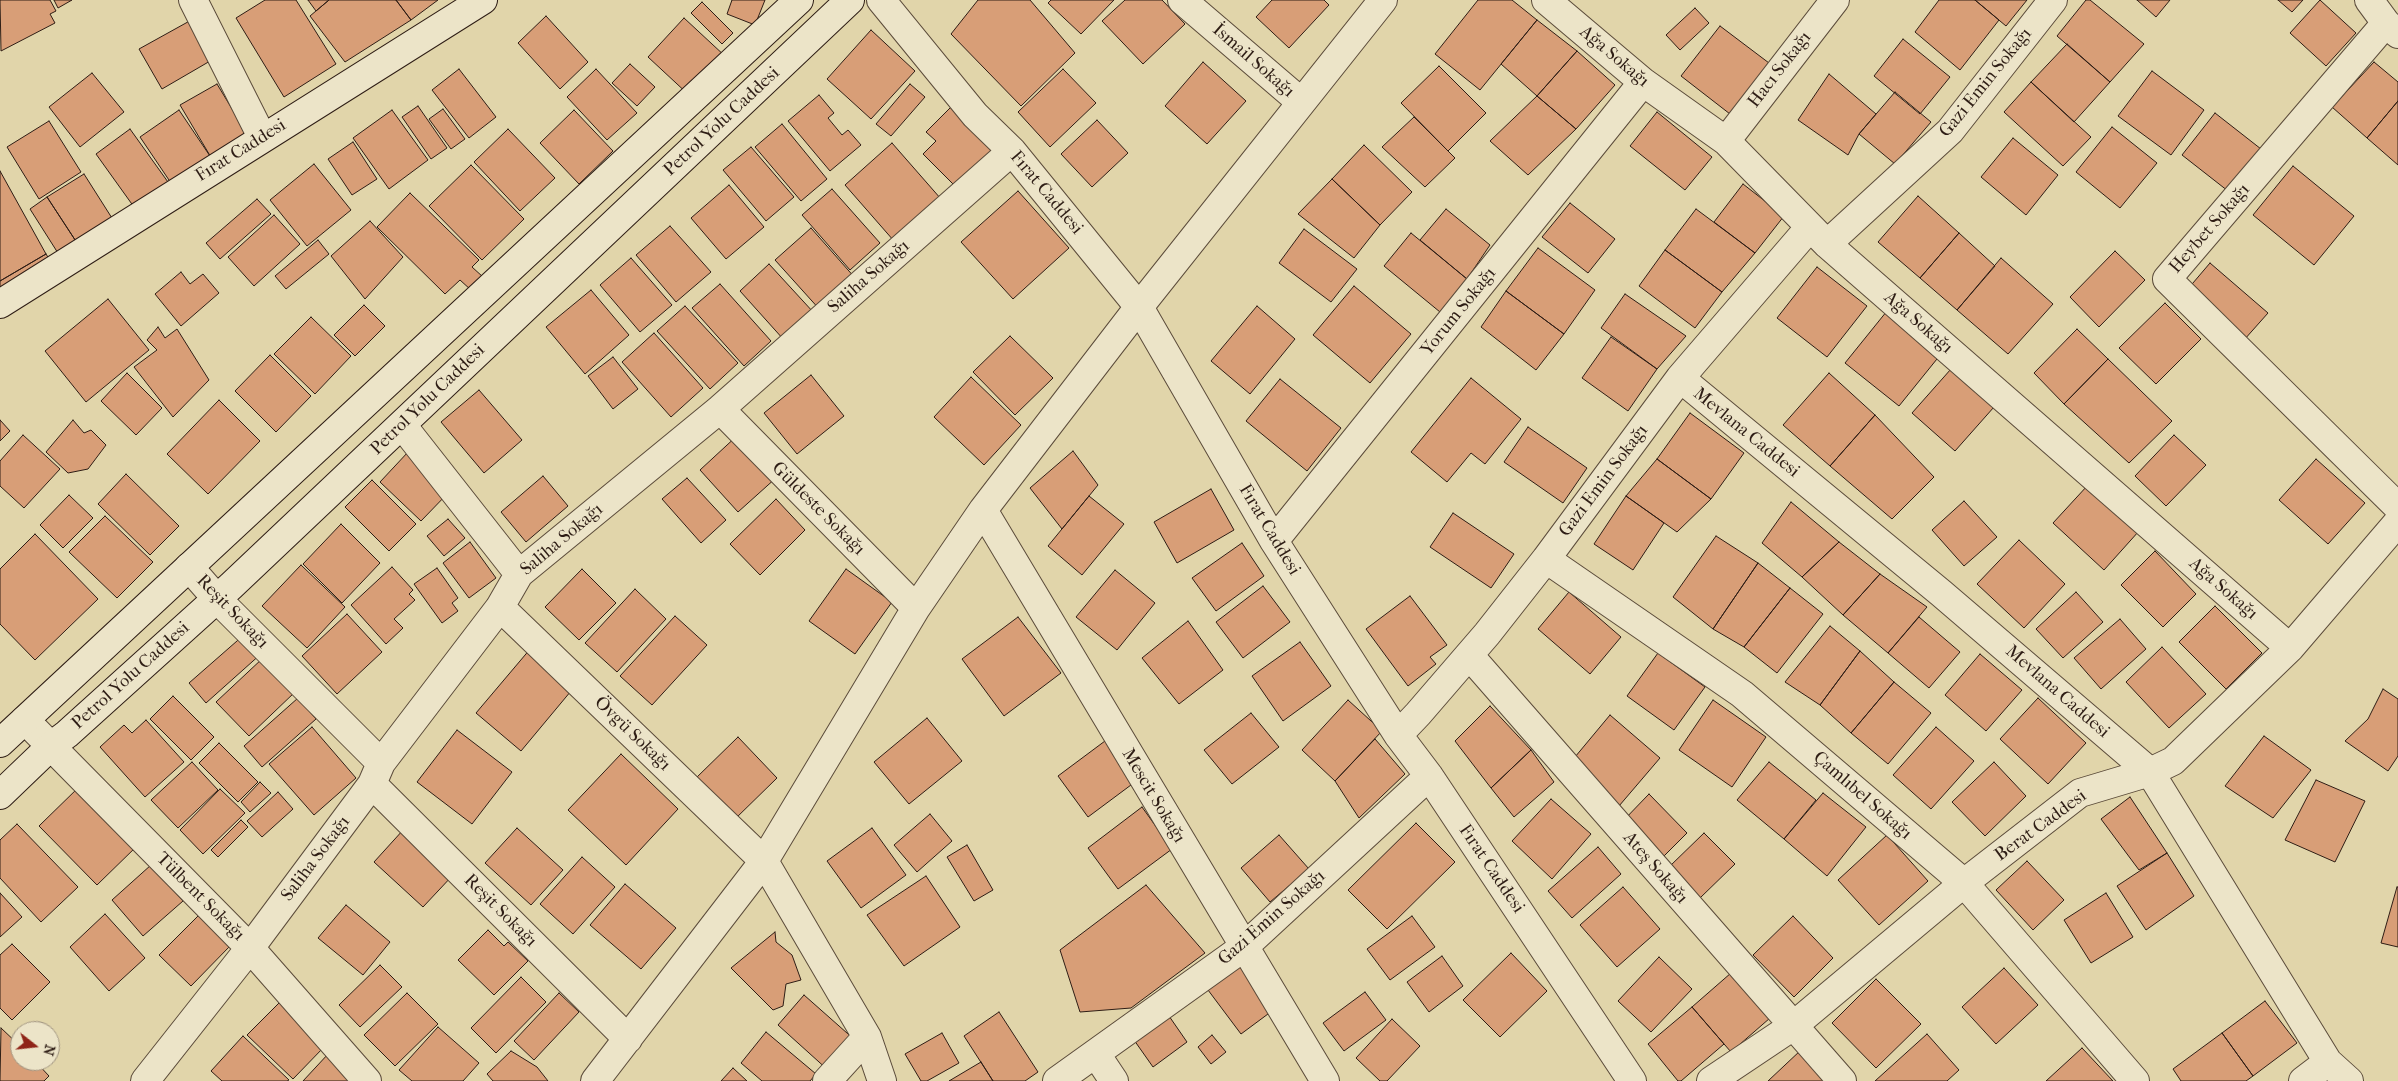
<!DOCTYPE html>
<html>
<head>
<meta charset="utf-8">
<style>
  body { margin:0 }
  #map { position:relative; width:2398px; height:1081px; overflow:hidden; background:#e1d5aa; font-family:"IM FELL French Canon",serif }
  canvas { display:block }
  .north { position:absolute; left:10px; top:1021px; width:50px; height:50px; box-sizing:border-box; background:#ece4c8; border:1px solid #a09480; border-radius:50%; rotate:106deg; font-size:14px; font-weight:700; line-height:20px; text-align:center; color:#2e1d15 }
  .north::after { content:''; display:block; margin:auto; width:18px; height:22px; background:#8f2418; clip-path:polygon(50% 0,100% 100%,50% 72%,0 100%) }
</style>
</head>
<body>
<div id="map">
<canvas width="2398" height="1081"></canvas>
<div class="north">N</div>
</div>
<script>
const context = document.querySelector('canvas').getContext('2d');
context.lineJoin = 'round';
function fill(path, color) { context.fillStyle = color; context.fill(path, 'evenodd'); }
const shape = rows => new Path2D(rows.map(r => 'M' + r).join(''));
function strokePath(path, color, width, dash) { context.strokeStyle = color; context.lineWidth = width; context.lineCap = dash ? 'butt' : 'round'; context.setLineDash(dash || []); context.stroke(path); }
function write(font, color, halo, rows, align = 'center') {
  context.font = font + ' "IM FELL French Canon",serif'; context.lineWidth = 4; context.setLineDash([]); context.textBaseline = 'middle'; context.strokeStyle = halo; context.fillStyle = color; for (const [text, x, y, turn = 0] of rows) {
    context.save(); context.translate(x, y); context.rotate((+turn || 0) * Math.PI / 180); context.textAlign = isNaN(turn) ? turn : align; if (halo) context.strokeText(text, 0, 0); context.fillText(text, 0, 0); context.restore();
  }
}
const building = shape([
  [0,0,50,0,56,11,50,14,55,23,1,51,0,0],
  [54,0,72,0,58,8,54,0],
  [265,0,296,0,336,64,284,97,236,18,265,0],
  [308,0,329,0,316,11,308,0],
  [329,0,396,0,411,20,345,62,310,16,329,0],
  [396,0,438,0,411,20,396,0],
  [732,0,765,0,755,25,727,14,732,0],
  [978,0,1030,0,1075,53,1021,106,951,34,978,0],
  [1051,0,1114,0,1081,34,1048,3,1051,0],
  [1125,0,1162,0,1185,24,1143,64,1102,21,1125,0],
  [1272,0,1324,0,1329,5,1289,48,1256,17,1272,0],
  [1478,0,1512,0,1537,20,1480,90,1435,54,1478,0],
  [1939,0,1975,0,1999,20,1960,70,1915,32,1939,0],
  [1975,0,2027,0,2006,26,1975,0],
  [2086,0,2090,0,2144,44,2110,82,2057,36,2086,0],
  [2137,0,2170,0,2156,17,2137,0],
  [2278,0,2303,0,2292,12,2278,0],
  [2320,0,2356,33,2326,66,2290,33,2320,0],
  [702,2,733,33,722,44,691,13,702,2],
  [1695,8,1709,23,1680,50,1666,35,1695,8],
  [546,16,588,62,560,89,518,43,546,16],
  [195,18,217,57,162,89,139,49,195,18],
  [684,18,726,57,690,96,648,57,684,18],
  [1537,20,1577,51,1537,96,1501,64,1537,20],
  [1720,26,1769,63,1730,114,1681,76,1720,26],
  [871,30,915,71,871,119,827,79,871,30],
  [1903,39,1950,77,1920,114,1874,76,1903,39],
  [2067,44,2110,82,2074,122,2031,82,2067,44],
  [1577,51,1615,85,1576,129,1537,96,1577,51],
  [1203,62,1246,101,1207,144,1165,106,1203,62],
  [2374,62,2398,82,2398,101,2367,138,2332,107,2374,62],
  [630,64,655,87,637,106,612,83,630,64],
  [1439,66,1486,113,1448,151,1401,103,1439,66],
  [459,69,496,117,469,138,432,90,459,69],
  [596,69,637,113,607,140,567,97,596,69],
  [1063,69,1096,103,1050,147,1018,112,1063,69],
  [2152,71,2204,110,2171,155,2118,116,2152,71],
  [92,73,124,112,80,147,49,107,92,73],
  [1829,74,1876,114,1859,134,1848,155,1798,120,1829,74],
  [2031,82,2091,137,2063,166,2004,112,2031,82],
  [217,84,249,137,212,159,180,105,217,84],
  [910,84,925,97,891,136,876,124,910,84],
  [1895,92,1931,122,1895,164,1859,134,1895,92],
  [819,95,834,113,828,118,842,135,848,130,861,145,830,171,788,121,819,95],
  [1537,96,1576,129,1528,175,1490,141,1537,96],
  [2398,101,2398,165,2367,138,2398,101],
  [418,106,447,148,431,159,402,117,418,106],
  [951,107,993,149,956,187,923,154,936,141,926,132,951,107],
  [443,109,465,139,451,149,429,119,443,109],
  [179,110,212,159,173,186,140,137,179,110],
  [392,110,428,160,389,189,353,138,392,110],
  [574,110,613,151,579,184,540,143,574,110],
  [1657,112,1712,157,1685,190,1630,146,1657,112],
  [2215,113,2261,149,2228,191,2182,155,2215,113],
  [1414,117,1455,158,1425,187,1382,147,1414,117],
  [1097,120,1128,153,1092,187,1061,154,1097,120],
  [49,121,81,172,39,199,7,147,49,121],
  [782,124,827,179,801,201,755,147,782,124],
  [2112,127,2157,163,2120,208,2076,172,2112,127],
  [130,129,173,189,139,214,96,154,130,129],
  [508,129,555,178,520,211,474,162,508,129],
  [2013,138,2058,175,2026,215,1981,177,2013,138],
  [353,142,377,179,352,195,328,159,353,142],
  [892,143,941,199,894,241,845,185,892,143],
  [1364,145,1412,192,1380,225,1332,179,1364,145],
  [751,147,794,197,766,221,723,170,751,147],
  [314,164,351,210,307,246,270,200,314,164],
  [471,165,524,219,482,260,429,206,471,165],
  [2293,166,2354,216,2314,265,2253,215,2293,166],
  [0,171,46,254,0,281,0,171],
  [84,174,117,226,81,249,47,197,84,174],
  [1332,179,1380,225,1354,258,1298,214,1332,179],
  [1743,184,1784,216,1755,253,1714,222,1743,184],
  [729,185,764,227,726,259,691,218,729,185],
  [832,189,880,243,850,270,802,215,832,189],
  [1018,191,1069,248,1013,299,961,242,1018,191],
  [410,193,479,260,472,267,483,277,471,290,460,280,445,294,377,227,410,193],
  [1918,196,1959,233,1920,278,1878,242,1918,196],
  [47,197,81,249,63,261,30,209,47,197],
  [257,199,271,214,220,259,206,243,257,199],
  [1570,203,1615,239,1588,273,1542,237,1570,203],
  [1446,209,1490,245,1467,279,1420,240,1446,209],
  [1696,209,1755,253,1722,292,1665,250,1696,209],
  [274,215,300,244,254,286,228,257,274,215],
  [370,221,403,257,365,299,331,256,370,221],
  [670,226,711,272,676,302,636,255,670,226],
  [811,228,856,279,821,311,775,260,811,228],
  [1304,229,1357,269,1331,302,1279,263,1304,229],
  [1411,233,1467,279,1440,312,1384,266,1411,233],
  [1959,233,1995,266,1957,310,1920,278,1959,233],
  [318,240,329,254,286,289,275,276,318,240],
  [1538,248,1595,290,1564,334,1506,291,1538,248],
  [1665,250,1722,292,1695,328,1639,286,1665,250],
  [2115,251,2145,280,2099,327,2070,297,2115,251],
  [46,254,53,265,0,294,0,281,46,254],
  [631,258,672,305,640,332,600,285,631,258],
  [2001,258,2053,304,2008,354,1957,310,2001,258],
  [2210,263,2268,313,2244,340,2187,290,2210,263],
  [769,264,814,313,784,340,740,291,769,264],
  [1817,267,1867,306,1827,357,1777,318,1817,267],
  [181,272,190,284,203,274,219,293,181,326,155,294,181,272],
  [720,284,771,341,744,366,692,308,720,284],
  [1354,286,1411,334,1370,383,1313,335,1354,286],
  [591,290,629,335,585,374,546,327,591,290],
  [1506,291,1564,334,1536,370,1481,327,1506,291],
  [1625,294,1686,336,1657,369,1601,328,1625,294],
  [108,299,149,350,86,402,45,351,108,299],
  [2165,303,2201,339,2156,384,2119,348,2165,303],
  [364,305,385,326,355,356,334,335,364,305],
  [685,306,738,363,710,389,657,331,685,306],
  [1257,306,1295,339,1250,394,1211,361,1257,306],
  [1887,311,1941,354,1899,406,1845,363,1887,311],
  [311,317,351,356,315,394,274,354,311,317],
  [158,327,165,338,177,329,209,380,173,417,134,367,157,350,147,340,158,327],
  [2077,329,2108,359,2064,404,2034,373,2077,329],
  [654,333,703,388,671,417,622,362,654,333],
  [1010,336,1053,378,1015,415,973,372,1010,336],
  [1611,337,1657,369,1628,411,1582,378,1611,337],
  [270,355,311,396,276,432,235,391,270,355],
  [613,357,638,389,613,409,588,376,613,357],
  [2108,359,2172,421,2129,463,2064,404,2108,359],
  [1951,369,1994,407,1955,451,1912,413,1951,369],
  [127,373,162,408,136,435,101,401,127,373],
  [1829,373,1875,415,1830,466,1783,425,1829,373],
  [811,375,844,416,797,454,764,413,811,375],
  [971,377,1021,425,984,465,934,417,971,377],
  [1471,378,1521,419,1485,464,1471,453,1447,482,1411,452,1471,378],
  [1280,379,1341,428,1307,471,1246,421,1280,379],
  [479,390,522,440,484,473,441,422,479,390],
  [219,400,260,441,208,494,167,454,219,400],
  [1690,413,1744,453,1711,499,1657,459,1690,413],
  [1875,415,1934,477,1892,519,1830,466,1875,415],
  [0,420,10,431,0,441,0,420],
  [73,420,84,433,91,430,106,445,88,469,68,473,46,452,73,420],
  [1528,427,1587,468,1563,503,1504,462,1528,427],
  [739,434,777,477,738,512,700,470,739,434],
  [23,435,60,469,24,508,0,486,0,461,23,435],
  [2174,435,2206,465,2166,506,2135,476,2174,435],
  [409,451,450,491,421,521,380,482,409,451],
  [1073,451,1098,485,1062,529,1030,488,1073,451],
  [1657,459,1711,499,1677,532,1626,496,1657,459],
  [2316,459,2365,503,2328,544,2279,500,2316,459],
  [126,474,179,526,150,555,98,504,126,474],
  [543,476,568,506,526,542,501,512,543,476],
  [687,478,726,520,701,543,662,499,687,478],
  [372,480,416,524,389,551,345,507,372,480],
  [2088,485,2139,531,2104,570,2053,523,2088,485],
  [1211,489,1234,530,1177,563,1154,522,1211,489],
  [69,495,93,518,63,548,40,525,69,495],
  [1089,496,1124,524,1082,575,1048,546,1089,496],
  [1626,496,1664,523,1633,570,1594,544,1626,496],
  [776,499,805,530,760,575,730,544,776,499],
  [1964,501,1997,537,1964,566,1932,530,1964,501],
  [1791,502,1839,542,1802,577,1762,543,1791,502],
  [1453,513,1514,554,1491,588,1430,547,1453,513],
  [105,516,153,562,117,598,69,552,105,516],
  [448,519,465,538,444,556,427,536,448,519],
  [341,524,380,563,342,603,303,564,341,524],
  [35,534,98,599,35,660,0,624,0,569,35,534],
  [1716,536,1758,563,1713,629,1673,597,1716,536],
  [2019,540,2065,584,2024,628,1977,584,2019,540],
  [470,542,496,578,469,598,443,563,470,542],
  [1839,542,1880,574,1843,615,1802,577,1839,542],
  [1242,543,1264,576,1216,611,1192,578,1242,543],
  [2155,551,2196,594,2163,627,2121,585,2155,551],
  [1758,563,1790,588,1744,647,1713,629,1758,563],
  [301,565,345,607,307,648,262,606,301,565],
  [392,567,413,590,409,594,415,600,394,619,403,628,386,644,351,605,392,567],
  [437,568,458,598,452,603,458,611,442,623,414,584,437,568],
  [582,569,616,603,579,640,545,607,582,569],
  [846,569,892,602,855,654,809,621,846,569],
  [1115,570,1155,603,1117,650,1076,617,1115,570],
  [1880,574,1927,607,1888,653,1843,615,1880,574],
  [1263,586,1290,622,1243,658,1216,622,1263,586],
  [1790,588,1823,614,1777,673,1744,647,1790,588],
  [635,589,666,619,617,672,585,643,635,589],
  [1569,592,1621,637,1590,674,1538,629,1569,592],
  [2076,592,2103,622,2063,658,2036,629,2076,592],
  [1410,596,1447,645,1430,657,1436,664,1408,686,1366,629,1410,596],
  [2215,606,2262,653,2226,689,2179,642,2215,606],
  [347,614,382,652,337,694,302,656,347,614],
  [675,616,707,645,652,705,620,676,675,616],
  [1018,617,1061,673,1004,716,962,659,1018,617],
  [1919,617,1960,652,1929,688,1888,653,1919,617],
  [2120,619,2146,649,2101,689,2074,658,2120,619],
  [1188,621,1223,670,1179,704,1142,658,1188,621],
  [1830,626,1860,651,1820,705,1785,682,1830,626],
  [245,634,262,653,206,703,189,683,245,634],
  [1300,642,1331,686,1283,721,1252,676,1300,642],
  [2162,647,2206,694,2169,728,2126,682,2162,647],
  [531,648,576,685,521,751,476,713,531,648],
  [1860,651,1894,682,1851,733,1820,705,1860,651],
  [1658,653,1705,687,1674,730,1627,696,1658,653],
  [1980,654,2022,690,1986,731,1945,695,1980,654],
  [263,658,295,692,249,736,216,702,263,658],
  [1894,682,1931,713,1888,764,1851,733,1894,682],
  [2383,689,2398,699,2398,756,2388,771,2345,741,2368,719,2383,689],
  [173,696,214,737,191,760,150,719,173,696],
  [298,698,316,719,262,767,244,746,298,698],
  [2038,698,2086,743,2048,784,2000,739,2038,698],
  [1348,700,1382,731,1335,781,1302,750,1348,700],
  [1713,700,1766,737,1732,787,1679,750,1713,700],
  [1490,706,1531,750,1491,788,1455,741,1490,706],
  [1251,713,1279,747,1232,784,1204,750,1251,713],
  [1610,715,1660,758,1619,806,1570,763,1610,715],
  [927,718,962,761,909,804,874,762,927,718],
  [146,720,184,762,145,797,100,747,124,725,132,733,146,720],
  [312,727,356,778,314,815,269,764,312,727],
  [1936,727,1974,761,1931,809,1893,775,1936,727],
  [457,730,512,772,472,824,417,782,457,730],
  [2264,736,2311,770,2273,818,2225,786,2264,736],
  [738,737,777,778,734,820,695,779,738,737],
  [1375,739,1405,774,1359,818,1335,781,1375,739],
  [1105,741,1135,782,1088,817,1058,776,1105,741],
  [219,743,258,782,238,802,199,763,219,743],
  [1531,750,1554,782,1514,817,1491,788,1531,750],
  [621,754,678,809,626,865,568,810,621,754],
  [192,762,218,790,178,828,151,800,192,762],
  [1769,762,1816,800,1784,839,1737,800,1769,762],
  [1994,762,2026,796,1985,836,1952,802,1994,762],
  [2316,780,2365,801,2335,862,2285,840,2316,780],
  [260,782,271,793,250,812,241,802,260,782],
  [80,786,138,845,97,885,39,826,80,786],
  [220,789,245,813,203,854,180,830,220,789],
  [278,792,293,809,262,837,247,821,278,792],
  [1823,793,1866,827,1827,876,1784,839,1823,793],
  [1649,794,1687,833,1659,861,1621,823,1649,794],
  [2130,797,2167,853,2139,870,2101,819,2130,797],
  [1551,799,1591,834,1552,879,1512,841,1551,799],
  [1142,807,1172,849,1118,889,1088,848,1142,807],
  [930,814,952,841,917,872,894,845,930,814],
  [241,820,248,827,218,857,211,850,241,820],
  [1416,823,1455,862,1387,929,1348,890,1416,823],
  [17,824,78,887,41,922,0,878,0,840,17,824],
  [517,828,563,870,531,905,485,863,517,828],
  [872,828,906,875,861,908,827,861,872,828],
  [404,829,453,875,423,907,374,862,404,829],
  [1704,833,1735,864,1700,898,1669,867,1704,833],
  [1279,835,1309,869,1270,902,1241,868,1279,835],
  [1887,835,1928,881,1879,925,1838,880,1887,835],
  [967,845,993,890,974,901,947,857,967,845],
  [1598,847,1621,874,1572,918,1548,891,1598,847],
  [2167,853,2194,896,2146,930,2117,886,2167,853],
  [582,857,615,887,573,934,540,904,582,857],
  [2027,861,2064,900,2033,930,1996,890,2027,861],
  [151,865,183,901,143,936,112,900,151,865],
  [926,876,960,927,904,966,867,915,926,876],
  [625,884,676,928,641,969,590,925,625,884],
  [1146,885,1205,953,1131,1008,1080,1012,1060,950,1146,885],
  [1623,887,1660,929,1617,967,1580,925,1623,887],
  [2397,887,2398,887,2398,947,2381,943,2397,887],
  [0,893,22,917,0,937,0,893],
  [2106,893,2133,937,2091,963,2064,920,2106,893],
  [346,905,390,942,363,975,318,938,346,905],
  [105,914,145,958,109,991,70,947,105,914],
  [199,915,230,946,191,986,159,955,199,915],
  [1412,916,1435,947,1390,980,1367,949,1412,916],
  [1793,916,1833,958,1794,997,1753,955,1793,916],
  [488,930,504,946,508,942,528,961,494,995,458,960,488,930],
  [775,932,776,942,792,955,801,980,786,984,783,1006,773,1010,731,968,775,932],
  [12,944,50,982,12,1020,0,1008,0,955,12,944],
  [1511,953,1547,991,1500,1037,1463,1000,1511,953],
  [1442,956,1463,986,1429,1012,1407,982,1442,956],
  [1659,957,1692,989,1651,1032,1618,1001,1659,957],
  [380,965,402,987,360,1027,339,1005,380,965],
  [1240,967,1272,1011,1241,1034,1208,990,1240,967],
  [2004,968,2038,1005,1996,1044,1962,1007,2004,968],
  [1731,973,1770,1018,1731,1052,1692,1007,1731,973],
  [521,977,546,1002,496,1053,471,1028,521,977],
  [1876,979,1921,1024,1876,1068,1832,1023,1876,979],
  [1365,992,1386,1020,1344,1051,1323,1023,1365,992],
  [407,993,438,1024,395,1066,364,1035,407,993],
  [559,993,579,1012,534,1060,514,1041,559,993],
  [804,995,856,1041,829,1071,778,1025,804,995],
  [284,998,324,1047,293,1079,247,1035,284,998],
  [2265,1001,2297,1043,2253,1076,2222,1033,2265,1001],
  [1692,1007,1724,1044,1681,1081,1678,1081,1648,1044,1692,1007],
  [999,1012,1038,1072,1025,1081,993,1081,964,1036,999,1012],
  [1169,1016,1187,1042,1153,1067,1134,1040,1169,1016],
  [1392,1019,1420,1046,1387,1081,1380,1081,1356,1058,1392,1019],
  [438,1027,479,1063,463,1081,412,1081,399,1070,438,1027],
  [1,1028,20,1046,20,1061,35,1061,49,1076,44,1081,0,1081,1,1028],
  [766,1032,816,1074,810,1081,762,1081,741,1063,766,1032],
  [942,1033,959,1063,927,1081,921,1081,905,1054,942,1033],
  [2222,1033,2253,1076,2246,1081,2181,1081,2173,1069,2222,1033],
  [1927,1034,1959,1070,1947,1081,1875,1081,1927,1034],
  [1212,1035,1226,1052,1211,1064,1198,1047,1212,1035],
  [243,1036,289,1080,287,1081,222,1081,211,1071,243,1036],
  [2082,1048,2113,1081,2046,1081,2082,1048],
  [1801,1050,1829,1081,1768,1081,1801,1050],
  [511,1051,537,1067,548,1081,493,1081,487,1074,511,1051],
  [329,1053,359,1081,303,1081,329,1053],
  [981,1062,993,1081,949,1081,981,1062],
  [733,1068,747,1081,721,1081,733,1068]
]);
fill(building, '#d89e77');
strokePath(building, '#2e1d15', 1);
const street = shape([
  [193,0,262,137],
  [881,0,975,115,1012,151,1139,307,1274,541,1398,735,1429,776,1632,1081],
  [1182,0,1301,102],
  [1546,0,1643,82,1726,141,1827,244,2290,648],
  [2369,0,2386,23,2398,34],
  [2386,23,2167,279,2398,507],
  [1726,141,1835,0],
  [1827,244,1950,131,2053,0],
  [1680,378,1941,593,2150,772,2328,1062,2349,1081],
  [720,409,916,608],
  [402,425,519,574],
  [983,510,1325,1081],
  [1274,541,1643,82],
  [1546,559,1742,694,1964,883,2135,1081],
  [189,567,217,599,381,763],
  [500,607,764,861,867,1037,882,1081],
  [1469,655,1842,1081],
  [25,720,250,948,367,1081],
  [1398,735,1418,714,1487,634,1546,559,1680,378,1810,227],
  [372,784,628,1039],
  [1096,1054,1114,1081],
  [145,1081,250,948,372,784,381,763,500,607,519,574,720,409,1012,151],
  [595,1081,764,861,916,608,983,510,1139,307,1383,0],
  [827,1081,867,1037],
  [1057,1081,1244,947,1429,776],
  [1711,1081,1793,1026,1964,883,2080,793,2150,772,2173,761,2290,648,2398,522],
  [2303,1081,2328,1062]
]);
const secondary = shape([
  [0,304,483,0],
  [0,743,799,0],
  [0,795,51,746,67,734,231,586,850,0]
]);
strokePath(street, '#5b4b3a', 30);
strokePath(secondary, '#2e1d15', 30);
strokePath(street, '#ece4c8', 28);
strokePath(secondary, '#ece4c8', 28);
write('18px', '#2e1d15', '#ece4c8', [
  ["Ağa Sokağı",1614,57,40],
  ["İsmail Sokağı",1253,61,41],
  ["Hacı Sokağı",1780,70,-52],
  ["Gazi Emin Sokağı",1986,83,-51],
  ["Petrol Yolu Caddesi",722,122,-43],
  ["Fırat Caddesi",241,151,-32],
  ["Fırat Caddesi",1046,193,50],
  ["Heybet Sokağı",2210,229,-49],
  ["Saliha Sokağı",869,277,-41],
  ["Yorum Sokağı",1459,312,-51],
  ["Ağa Sokağı",1918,323,41],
  ["Petrol Yolu Caddesi",428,400,-44],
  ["Mevlana Caddesi",1746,433,39],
  ["Gazi Emin Sokağı",1604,481,-53],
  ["Güldeste Sokağı",818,509,45],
  ["Fırat Caddesi",1269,530,59],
  ["Saliha Sokağı",562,540,-40],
  ["Ağa Sokağı",2223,589,41],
  ["Reşit Sokağı",232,612,46],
  ["Petrol Yolu Caddesi",131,676,-42],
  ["Mevlana Caddesi",2057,692,41],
  ["Övgü Sokağı",632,734,44],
  ["Mescit Sokağı",1153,796,59],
  ["Çamlıbel Sokağı",1862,796,41],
  ["Berat Caddesi",2041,826,-36],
  ["Saliha Sokağı",316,859,-53],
  ["Ateş Sokağı",1655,868,49],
  ["Fırat Caddesi",1491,869,56],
  ["Tülbent Sokağı",200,897,45],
  ["Reşit Sokağı",500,911,45],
  ["Gazi Emin Sokağı",1272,918,-41]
]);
</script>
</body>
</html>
